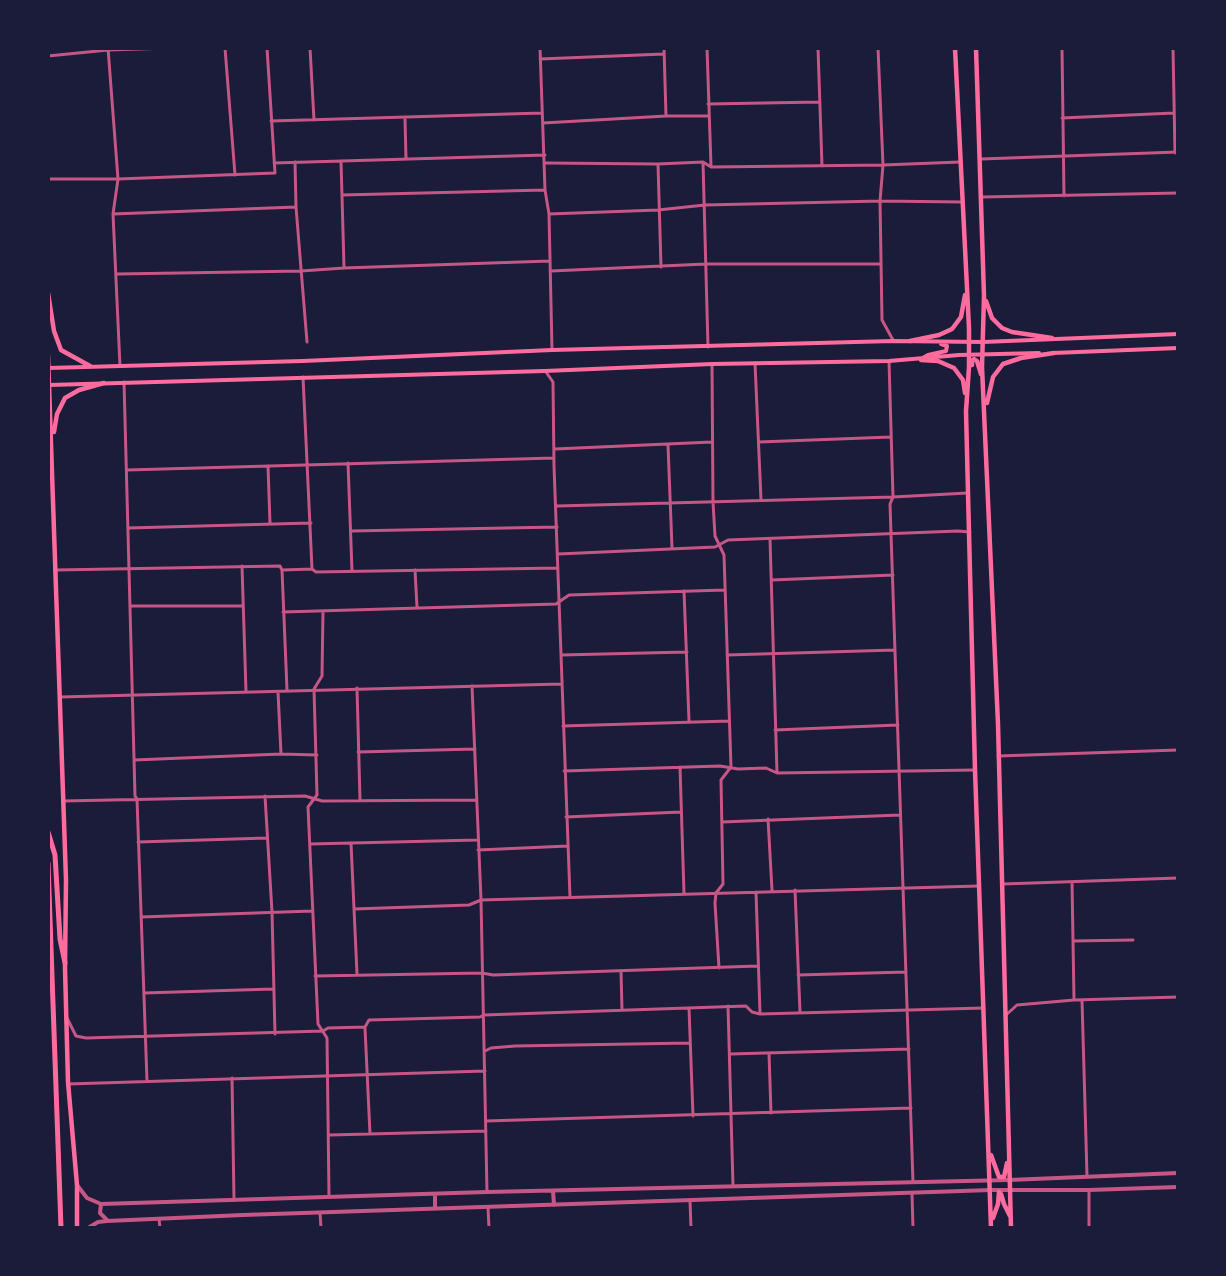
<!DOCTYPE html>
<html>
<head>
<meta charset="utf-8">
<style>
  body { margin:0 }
  #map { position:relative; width:1226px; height:1276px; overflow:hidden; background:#1b1b3a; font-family:"Asap Condensed",sans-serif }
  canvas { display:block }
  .frame { position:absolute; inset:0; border:50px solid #1b1b3a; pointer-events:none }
</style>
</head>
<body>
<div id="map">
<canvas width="1226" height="1276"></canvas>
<div class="frame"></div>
</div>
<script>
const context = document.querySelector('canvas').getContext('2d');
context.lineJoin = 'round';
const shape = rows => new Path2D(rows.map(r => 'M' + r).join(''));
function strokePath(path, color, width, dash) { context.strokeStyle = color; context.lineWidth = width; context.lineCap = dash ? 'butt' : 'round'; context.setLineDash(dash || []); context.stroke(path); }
strokePath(shape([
  [108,48,118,179,113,214,120,366],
  [225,48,235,175],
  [310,48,314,120],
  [540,48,545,190,549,214,552,350],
  [664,48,666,116],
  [707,48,711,166],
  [818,48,822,166],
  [878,48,883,165,880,201,882,320,893,340],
  [1062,48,1064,196],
  [1173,48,1175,153],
  [48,56,108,50,171,48],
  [540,59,664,54],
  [708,104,820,102],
  [1062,118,1174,113],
  [405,119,406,159],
  [271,121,542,113],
  [543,123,666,116,709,116],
  [981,159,1178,152],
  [341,161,344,267],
  [295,162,296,207,307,342],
  [703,162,708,347],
  [274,163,545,155],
  [546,163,658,164,703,162,711,167,883,165,960,162],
  [658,164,661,267],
  [48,179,118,179,275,173,267,48],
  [342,195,545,190],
  [982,197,1178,193],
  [113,214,296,207],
  [549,214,658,210,705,205,880,201,962,202],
  [551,271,706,264,880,264],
  [117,274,301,271,344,268,550,261],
  [889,361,893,497,890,504,913,1182],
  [755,363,761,500],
  [712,364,713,502,715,536,724,555,731,767,721,780,723,884,716,893,715,903,719,968],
  [546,372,553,382,554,466,570,897],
  [303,377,312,569,316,572,558,568],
  [124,382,135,796,137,799,147,1081],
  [759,442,891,437],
  [668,445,672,548],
  [555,449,712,442],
  [348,463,352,571],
  [268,466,270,524],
  [127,470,554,458],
  [557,506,893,497,968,493],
  [128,528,311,523],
  [351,531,557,527],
  [770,539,777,773],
  [558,554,715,547,728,540,958,531,970,532],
  [242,566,246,692],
  [56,570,280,566,282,570,312,569],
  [282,570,287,690],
  [415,570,417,607],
  [772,580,893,575],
  [684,591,689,721],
  [130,606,242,606],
  [323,611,322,676,314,689,317,795,308,807,318,1024,327,1038,329,1196],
  [283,612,556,604,569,595,724,590],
  [561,655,687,652],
  [727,655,895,650],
  [472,686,481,900,487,1192],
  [357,688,360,800],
  [278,692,281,754],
  [60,697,561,684],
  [563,726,729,721],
  [775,730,898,725],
  [358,752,475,749],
  [998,756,1178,750],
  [134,760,281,754,317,755],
  [680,767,684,894],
  [564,771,720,766,738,769,766,768,777,773,975,770],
  [265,796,272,912,275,1034],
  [63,801,305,796,322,801,476,800],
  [566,817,681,812],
  [768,819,772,890],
  [722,822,900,815],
  [138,842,267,838],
  [351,843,357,974],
  [310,844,477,840],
  [478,850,568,846],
  [1072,882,1074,1000],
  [1003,884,1178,878],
  [795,890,800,1012],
  [756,892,760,1013],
  [354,909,469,905,481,900,979,886],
  [141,917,312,911],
  [1073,941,1133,940],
  [621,971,622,1010],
  [798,975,906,972],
  [315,976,482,973,493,975,758,966],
  [144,993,273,989],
  [1082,1000,1087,1176],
  [728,1006,733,1186],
  [689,1008,693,1116],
  [1006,1015,1017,1005,1074,1000,1178,997],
  [67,1018,76,1036,86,1038,323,1031,328,1028,365,1027,369,1020,480,1017,484,1015,746,1006,752,1012,760,1014,984,1008],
  [365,1028,370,1134],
  [485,1051,491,1048,515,1046,690,1043],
  [769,1053,771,1113],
  [730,1054,909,1049],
  [232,1078,234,1200],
  [68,1084,485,1071],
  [486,1121,911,1108],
  [330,1135,486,1131],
  [1089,1190,1089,1228],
  [912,1194,913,1228],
  [690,1201,691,1228],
  [488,1208,489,1228],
  [320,1213,321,1228],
  [159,1219,160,1228]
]), '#c65784', 3);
strokePath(shape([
  [77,1185,87,1198,101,1204,487,1192,1009,1180,1178,1173],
  [553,1191,554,1205],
  [435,1195,435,1209],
  [101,1204,100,1213,107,1220],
  [88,1228,98,1222,107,1221,243,1215,991,1190,1089,1190,1178,1187]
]), '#c65784', 4);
strokePath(shape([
  [1053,353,1178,348],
  [921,359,928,355,946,351,947,346,941,344],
  [48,368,303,361,552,350,893,341,983,342,1178,334],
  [49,385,545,371,712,364,889,361,959,355,1039,353]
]), '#ff6b9d', 4);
strokePath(shape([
  [955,48,969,328,969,367,966,411,968,493,975,770,991,1228],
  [976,48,984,296,982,367,998,724,1011,1228],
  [48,293,54,331,61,350,90,366],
  [986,301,992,318,1002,328,1012,332,1052,338],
  [910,341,939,335,952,329,961,317,965,295],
  [48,356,66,880,65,968,68,1082,77,1185,77,1228],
  [921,360,938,361,954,368,963,380,965,393],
  [972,365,972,361,974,359,977,361,981,374],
  [987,403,993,377,1003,364,1021,358,1054,353],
  [54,432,57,414,65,398,79,390,104,383],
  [991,1155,999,1177,1004,1177,1007,1163],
  [993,1218,998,1204,999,1192,1001,1194,1004,1204,1010,1216]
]), '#ff6b9d', 4.5);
strokePath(shape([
  [48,832,55,855,60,939,65,963],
  [48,863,61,1228]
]), '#ff6b9d', 5);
</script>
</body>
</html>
